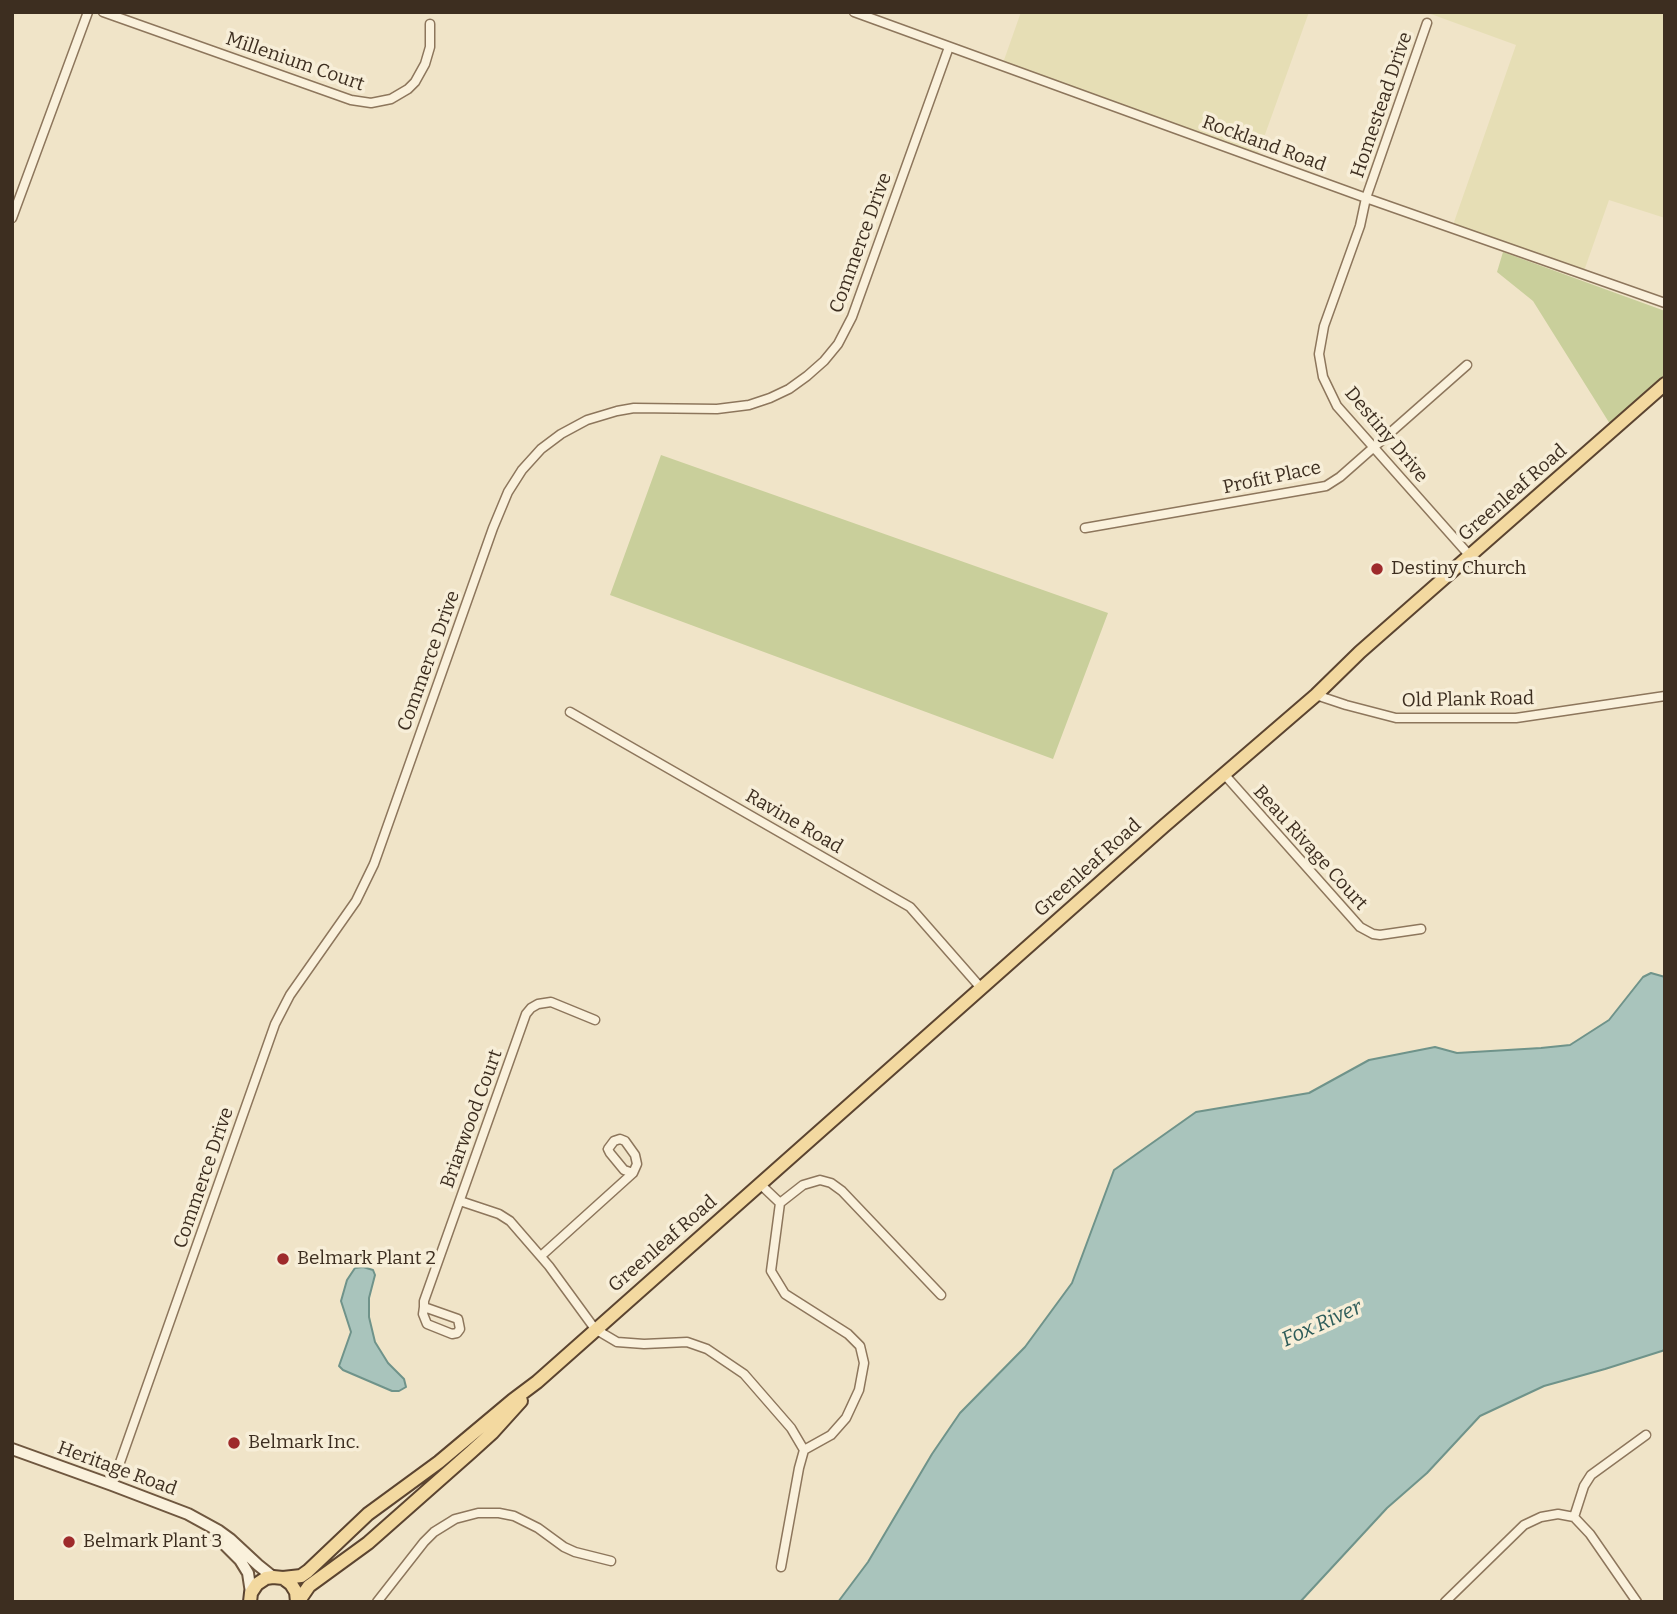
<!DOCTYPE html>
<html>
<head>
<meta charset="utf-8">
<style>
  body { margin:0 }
  #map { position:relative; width:1677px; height:1614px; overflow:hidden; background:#f0e4c8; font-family:Bitter,serif }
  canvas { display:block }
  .frame { position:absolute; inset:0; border:14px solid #3d2e20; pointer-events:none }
</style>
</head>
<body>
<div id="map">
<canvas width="1677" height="1614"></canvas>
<div class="frame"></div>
</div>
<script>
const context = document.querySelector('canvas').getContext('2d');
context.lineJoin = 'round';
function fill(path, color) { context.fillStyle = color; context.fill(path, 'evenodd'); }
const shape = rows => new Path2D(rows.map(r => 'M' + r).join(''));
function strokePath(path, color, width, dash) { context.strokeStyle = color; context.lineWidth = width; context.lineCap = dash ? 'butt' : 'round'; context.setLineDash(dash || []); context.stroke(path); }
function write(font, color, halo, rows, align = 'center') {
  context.font = font + ' Bitter,serif'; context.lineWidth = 7; context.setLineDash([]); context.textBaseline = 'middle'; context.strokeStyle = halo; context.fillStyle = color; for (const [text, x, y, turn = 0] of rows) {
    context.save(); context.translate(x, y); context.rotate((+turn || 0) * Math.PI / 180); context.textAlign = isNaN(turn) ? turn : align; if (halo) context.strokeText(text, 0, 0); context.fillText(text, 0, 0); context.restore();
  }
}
fill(shape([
  [1021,12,1309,12,1258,154,1003,63],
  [1429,12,1665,12,1665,218,1609,200,1584,271,1453,225,1516,45,1428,13]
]), '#e6deb5');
fill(shape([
  [1503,252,1665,311,1665,379,1610,424,1533,301,1497,272],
  [661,455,1108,613,1053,759,610,595]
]), '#c9cf9b');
const water = shape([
  [1651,973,1665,977,1665,1350,1605,1369,1544,1386,1480,1416,1427,1473,1387,1508,1300,1602,838,1602,868,1562,932,1454,960,1413,1025,1347,1072,1283,1114,1170,1196,1112,1309,1093,1369,1060,1435,1047,1457,1053,1541,1048,1570,1045,1609,1020,1643,977,1651,973],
  [363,1267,373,1270,375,1275,369,1298,369,1317,375,1342,388,1363,404,1379,406,1387,399,1391,392,1391,343,1370,339,1366,351,1332,341,1301,347,1280,355,1268,363,1267]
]);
fill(water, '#a9c4bc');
strokePath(water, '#6f938a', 2);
const street = shape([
  [103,12,351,100,371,103,391,99,408,89,415,82,425,64,430,47,430,24],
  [854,12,1366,198,1665,303],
  [1427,23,1366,198,1360,226,1324,326,1319,354,1323,377,1337,406,1470,556],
  [12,218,88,12],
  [1085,528,1326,486,1340,477,1467,365],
  [1316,695,1346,705,1396,718,1516,718,1665,696],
  [570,712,910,907,981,988],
  [1224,774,1360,927,1373,934,1380,935,1421,929],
  [760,1184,780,1203,771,1271,785,1294,848,1334,860,1346,864,1363,859,1390,846,1418,831,1435,804,1450],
  [460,1201,499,1214,510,1221,549,1266,595,1329,617,1342,644,1344,687,1342,707,1349,744,1374,791,1428,804,1450,799,1468,781,1567],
  [780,1203,803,1185,820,1180,831,1183,842,1191,941,1295],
  [541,1256,633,1173,637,1164,635,1155,625,1141,620,1139,614,1141,608,1149,610,1153,624,1170,633,1173],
  [424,1307,458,1319,460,1329,457,1333,452,1334,427,1324,423,1314,424,1307,424,1301,526,1014,531,1008,538,1004,551,1002,595,1020],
  [112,1485,275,1024,290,995,356,901,374,864,493,528,508,492,522,470,541,449,561,434,587,420,617,411,634,408,717,409,749,405,770,398,789,389,807,376,824,361,838,344,852,317,949,47],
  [1574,1517,1584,1486,1591,1475,1646,1435],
  [1574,1517,1590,1534,1637,1602],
  [377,1602,424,1542,434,1532,455,1519,478,1513,499,1513,514,1516,538,1528,564,1547,575,1552,611,1561],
  [1445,1602,1524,1525,1541,1517,1558,1514,1574,1517]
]);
const secondary = shape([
  [12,1449,112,1485,188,1514,219,1531,230,1539,258,1565,273,1577],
  [216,1536,240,1560,248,1573,251,1593]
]);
const primary = shape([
  [283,1578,301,1576,308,1571,368,1514,439,1462,513,1400,537,1382,1164,826,1316,695,1360,652,1665,384],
  [250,1602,251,1593,257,1584,266,1578,273,1577,283,1578,291,1584,296,1592,297,1602],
  [298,1602,309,1586,368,1543,471,1452,493,1432,521,1401]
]);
strokePath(street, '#8d765c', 11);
strokePath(secondary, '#6f573f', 14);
strokePath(primary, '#5b4430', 16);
strokePath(street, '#faf1dc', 8);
strokePath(secondary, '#faf1dc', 10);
strokePath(primary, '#f3d9a0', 12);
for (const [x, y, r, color] of [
  [1377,569,7,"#9e2a2b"],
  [283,1259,7,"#9e2a2b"],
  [234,1443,7,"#9e2a2b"],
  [69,1542,7,"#9e2a2b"]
]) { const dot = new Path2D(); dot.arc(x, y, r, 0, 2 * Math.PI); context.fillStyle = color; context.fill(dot); strokePath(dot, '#f7eed8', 2.5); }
write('19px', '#3d2e20', '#f7eed8', [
  ["Millenium Court",295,62,19],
  ["Homestead Drive",1382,105,-71],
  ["Rockland Road",1264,144,20],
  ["Commerce Drive",861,243,-70],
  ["Destiny Drive",1386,435,50],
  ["Profit Place",1272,478,-12],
  ["Greenleaf Road",1513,493,-41],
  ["Commerce Drive",429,661,-70],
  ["Old Plank Road",1468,700,-1],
  ["Ravine Road",794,822,30],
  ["Beau Rivage Court",1310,848,48],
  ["Greenleaf Road",1088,868,-42],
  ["Briarwood Court",472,1119,-70],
  ["Commerce Drive",204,1178,-71],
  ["Greenleaf Road",663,1244,-41],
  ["Heritage Road",117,1469,20]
]);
write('19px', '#3d2e20', '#f7eed8', [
  ["Destiny Church",1391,569],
  ["Belmark Plant 2",297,1259],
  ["Belmark Inc.",248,1443],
  ["Belmark Plant 3",83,1542]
], 'left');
write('italic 21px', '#2f5d5a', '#f7eed8', [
  ["Fox River",1322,1324,-24]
]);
</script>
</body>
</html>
